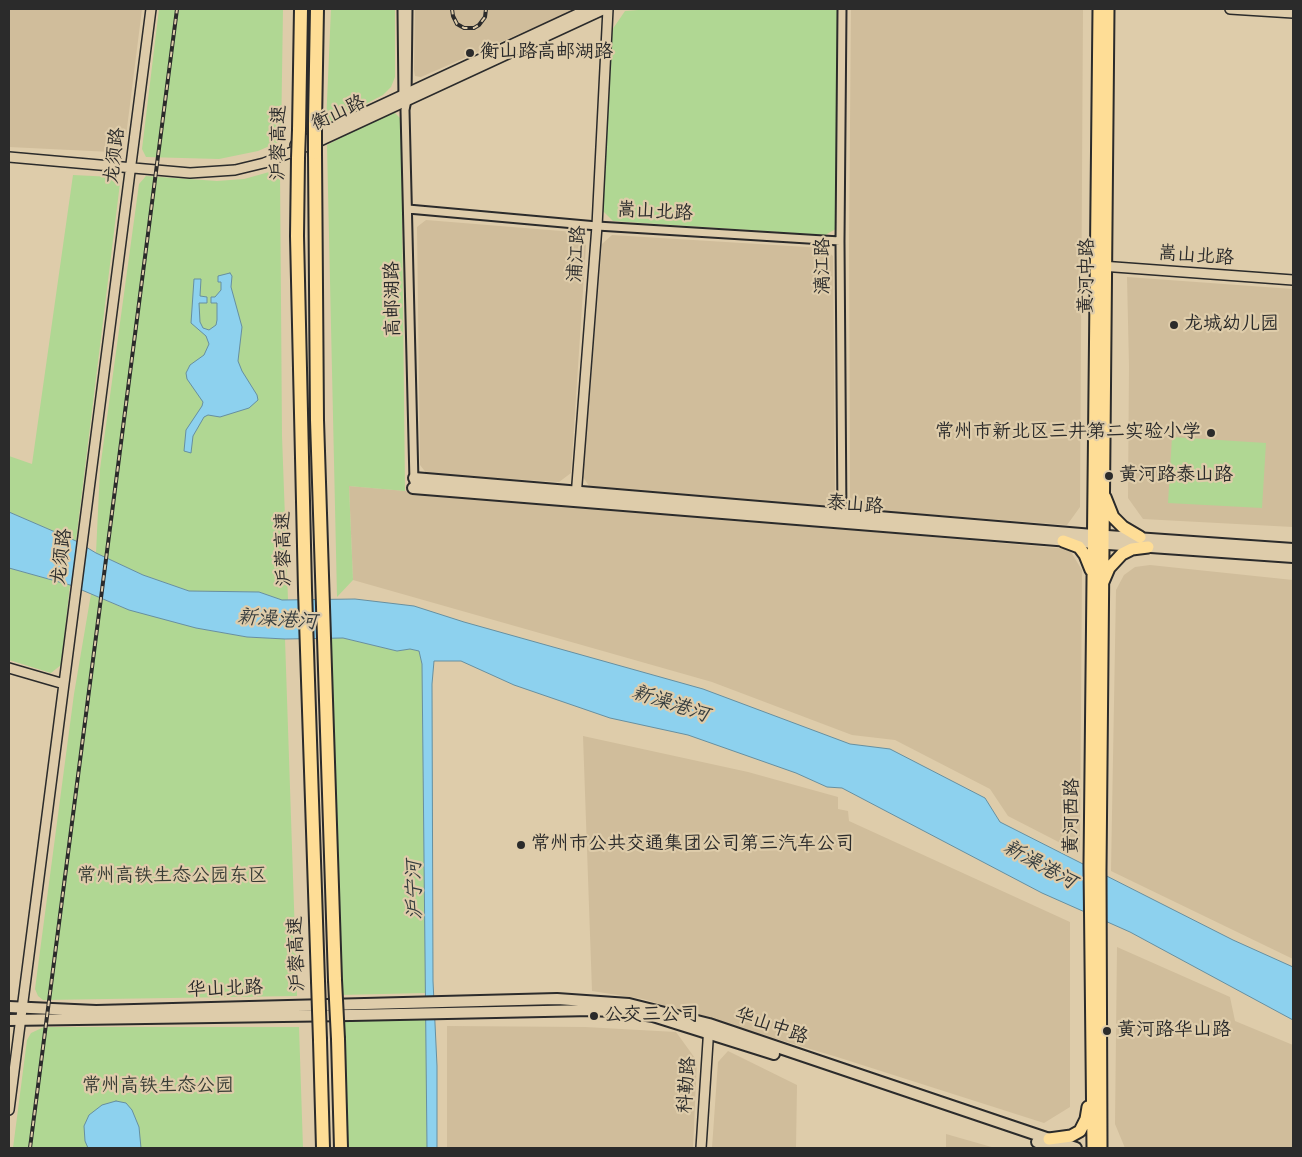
<!DOCTYPE html>
<html>
<head>
<meta charset="utf-8">
<style>
  body { margin:0 }
  #map { position:relative; width:1302px; height:1157px; overflow:hidden; background:#deccaa; font-family:Mynerve,sans-serif }
  canvas { display:block }
  .frame { position:absolute; inset:0; border:10px solid #2b2b2b; pointer-events:none }
</style>
</head>
<body>
<div id="map">
<canvas width="1302" height="1157"></canvas>
<div class="frame"></div>
</div>
<script>
const context = document.querySelector('canvas').getContext('2d');
context.lineJoin = 'round';
function fill(path, color) { context.fillStyle = color; context.fill(path, 'evenodd'); }
const shape = rows => new Path2D(rows.map(r => 'M' + r).join(''));
function strokePath(path, color, width, dash) { context.strokeStyle = color; context.lineWidth = width; context.lineCap = dash ? 'butt' : 'round'; context.setLineDash(dash || []); context.stroke(path); }
function write(font, color, halo, rows, align = 'center') {
  context.font = font + ' Mynerve,"LXGW WenKai TC",sans-serif'; context.lineWidth = 4.5; context.setLineDash([]); context.textBaseline = 'middle'; context.strokeStyle = halo; context.fillStyle = color; for (const [text, x, y, turn = 0] of rows) {
    context.save(); context.translate(x, y); context.rotate((+turn || 0) * Math.PI / 180); context.textAlign = isNaN(turn) ? turn : align; if (halo) context.strokeText(text, 0, 0); context.fillText(text, 0, 0); context.restore();
  }
}
fill(shape([
  [9,9,142,9,126,136,112,152,9,147],
  [415,9,576,9,421,77,415,76,414,70],
  [851,9,1082,9,1083,10,1080,507,1067,525,857,509,850,497,849,241],
  [426,220,574,232,586,245,571,473,559,482,427,474,420,465,417,227],
  [612,235,823,248,833,256,835,499,826,506,591,489,583,477,602,244],
  [1127,277,1293,289,1293,527,1143,519,1128,498,1129,366],
  [349,486,1069,549,1082,570,1080,853,1008,816,990,789,895,740,852,735,712,682,353,580],
  [1150,565,1293,580,1293,959,1111,871,1116,590,1124,575,1135,567],
  [583,736,748,772,838,797,838,809,848,811,849,821,1070,922,1070,1107,1044,1123,837,1057,643,999,592,991],
  [1117,947,1230,997,1235,1021,1293,1045,1293,1148,1125,1148,1115,1124],
  [447,1026,585,1027,676,1032,697,1061,693,1148,447,1148],
  [728,1051,797,1085,796,1148,712,1148,718,1062],
  [946,1134,995,1148,946,1148]
]), '#d0bd9b');
fill(shape([
  [159,9,283,9,281,141,258,151,219,159,146,157,142,149],
  [331,9,395,9,395,77,391,87,383,95,326,124],
  [652,9,838,9,836,229,825,235,613,221,602,210,612,30,625,11],
  [393,111,401,119,405,491,349,486,353,580,337,597,327,145],
  [280,169,282,436,288,600,282,600,259,592,189,591,143,575,96,553,100,469,139,184,146,176,217,181,244,179],
  [73,175,113,177,120,183,76,541,9,512,9,456,32,464],
  [1172,437,1266,443,1262,508,1168,503],
  [9,568,70,585,61,665,51,673,9,660],
  [91,594,121,607,196,628,247,637,285,639,297,996,43,1000,38,996,35,989,74,694],
  [329,638,343,638,397,651,410,649,419,651,422,664,426,993,340,995],
  [426,1019,427,1148,346,1148,342,1020],
  [44,1027,299,1027,303,1148,13,1148,27,1040,31,1033]
]), '#b0d793');
const water = shape([
  [230,273,232,276,231,287,242,327,238,361,242,371,257,395,258,400,249,408,220,417,208,415,204,417,193,436,191,453,184,451,186,430,202,406,203,402,187,379,186,373,190,365,204,355,209,344,206,336,191,323,194,279,201,279,200,296,207,297,207,303,199,303,200,322,203,328,209,330,216,325,217,320,217,303,211,303,211,297,215,297,221,290,221,282,218,282,218,276,230,273],
  [9,512,76,541,96,553,143,575,189,591,259,592,282,600,355,599,414,606,464,622,703,689,850,744,890,749,985,798,1000,822,1233,940,1293,967,1293,1020,1130,932,1042,893,842,788,827,787,796,773,688,735,610,718,514,685,461,661,434,661,432,684,433,981,437,1066,437,1148,427,1148,422,664,419,651,410,649,397,651,343,638,285,639,247,637,196,628,129,610,70,585,9,568,9,512],
  [116,1101,126,1103,132,1110,139,1127,141,1148,88,1148,85,1141,84,1126,89,1115,102,1105,116,1101]
]);
fill(water, '#8dd1ee');
strokePath(water, '#668fa0', 1);
const minor = shape([
  [402,9,403,100],
  [408,9,407,100,405,110,414,482],
  [842,9,840,241,842,517],
  [408,209,597,226,840,241]
]);
const tertiary = shape([
  [1230,9,1293,13],
  [295,145,588,9],
  [9,157,190,173,235,170,264,163,320,141,605,9],
  [1101,266,1293,280],
  [576,497,597,226,608,9],
  [9,668,64,684],
  [9,1110,151,9],
  [701,1148,709,1026]
]);
const secondary = shape([
  [414,478,1093,535,1293,549],
  [413,488,1094,543,1293,557],
  [9,1007,96,1011,557,999,629,1004,709,1024,1076,1148],
  [9,1020,351,1015,592,1010,628,1012,653,1016,774,1054],
  [1037,1142,1054,1148]
]);
const primary = shape([
  [1105,497,1113,517,1123,527,1140,537],
  [1063,541,1079,547,1085,555,1091,570],
  [1103,582,1109,568,1122,554,1132,549,1148,547],
  [1049,1139,1071,1136,1080,1131,1086,1119,1088,1107],
  [1093,1148,1090,865,1099,9],
  [1101,1148,1100,870,1108,9]
]);
const motorway = shape([
  [315,123,317,9],
  [299,130,301,9],
  [315,153,317,420,335,980],
  [298,158,297,236,305,590,318,981],
  [338,1039,341,1148],
  [320,1040,323,1148]
]);
strokePath(minor, '#2b2b2b', 11);
strokePath(tertiary, '#2b2b2b', 12);
strokePath(secondary, '#2b2b2b', 14);
strokePath(primary, '#2b2b2b', 15);
strokePath(motorway, '#2b2b2b', 16);
strokePath(minor, '#deccaa', 7);
strokePath(tertiary, '#deccaa', 9);
strokePath(secondary, '#deccaa', 10);
strokePath(primary, '#fedd96', 11);
strokePath(motorway, '#fedd96', 12);
const rail = shape([
  [452,9,453,16,457,24,464,28,474,28,479,25,485,17,486,9],
  [30,1148,177,9]
]);
strokePath(rail, '#2b2b2b', 4);
strokePath(rail, '#deccaa', 2, [5.5]);
const motorwayBridge = shape([
  [315,153,315,123],
  [298,158,299,130],
  [335,980,338,1039],
  [318,981,320,1040]
]);
strokePath(motorwayBridge, '#2b2b2b', 16, []);
strokePath(motorwayBridge, '#fedd96', 12);
for (const [x, y, r, color] of [
  [470,53,5,"#2b2b2b"],
  [1174,325,5,"#2b2b2b"],
  [1211,433,5,"#2b2b2b"],
  [1109,476,5,"#2b2b2b"],
  [521,845,5,"#2b2b2b"],
  [594,1016,5,"#2b2b2b"],
  [1107,1031,5,"#2b2b2b"]
]) { const dot = new Path2D(); dot.arc(x, y, r, 0, 2 * Math.PI); context.fillStyle = color; context.fill(dot); strokePath(dot, '#deccaa', 2); }
write('19px', '#2b2b2b', '#deccaa', [
  ["衡山路高邮湖路",480,53],
  ["龙城幼儿园",1184,325],
  ["常州市新北区三井第二实验小学",1201,433,"right"],
  ["黄河路泰山路",1119,476],
  ["常州市公共交通集团公司第三汽车公司",531,845],
  ["公交三公司",604,1016],
  ["黄河路华山路",1117,1031]
], 'left');
write('19px', '#2b2b2b', '#deccaa', [
  ["衡山路",339,114,-25],
  ["沪蓉高速",280,143,-89],
  ["龙须路",116,156,-83],
  ["嵩山北路",655,213,3],
  ["浦江路",578,254,-86],
  ["嵩山北路",1196,257,4],
  ["漓江路",824,266,-90],
  ["黄河中路",1088,276,-89],
  ["高邮湖路",394,299,-91],
  ["泰山路",855,506,5],
  ["沪蓉高速",285,549,-91],
  ["龙须路",63,557,-83],
  ["黄河西路",1073,816,-89],
  ["沪蓉高速",298,954,-92],
  ["华山北路",225,990,-2],
  ["华山中路",771,1027,19],
  ["科勒路",688,1085,-86]
]);
write('19px', '#383c35', '#deccaa', [
  ["常州高铁生态公园东区",172,877],
  ["常州高铁生态公园",158,1087]
]);
write('italic 20px', '#353c3e', '#deccaa', [
  ["新澡港河",277,621,4],
  ["新澡港河",670,705,18],
  ["新澡港河",1039,866,29],
  ["沪宁河",416,890,-91]
]);
</script>
</body>
</html>
